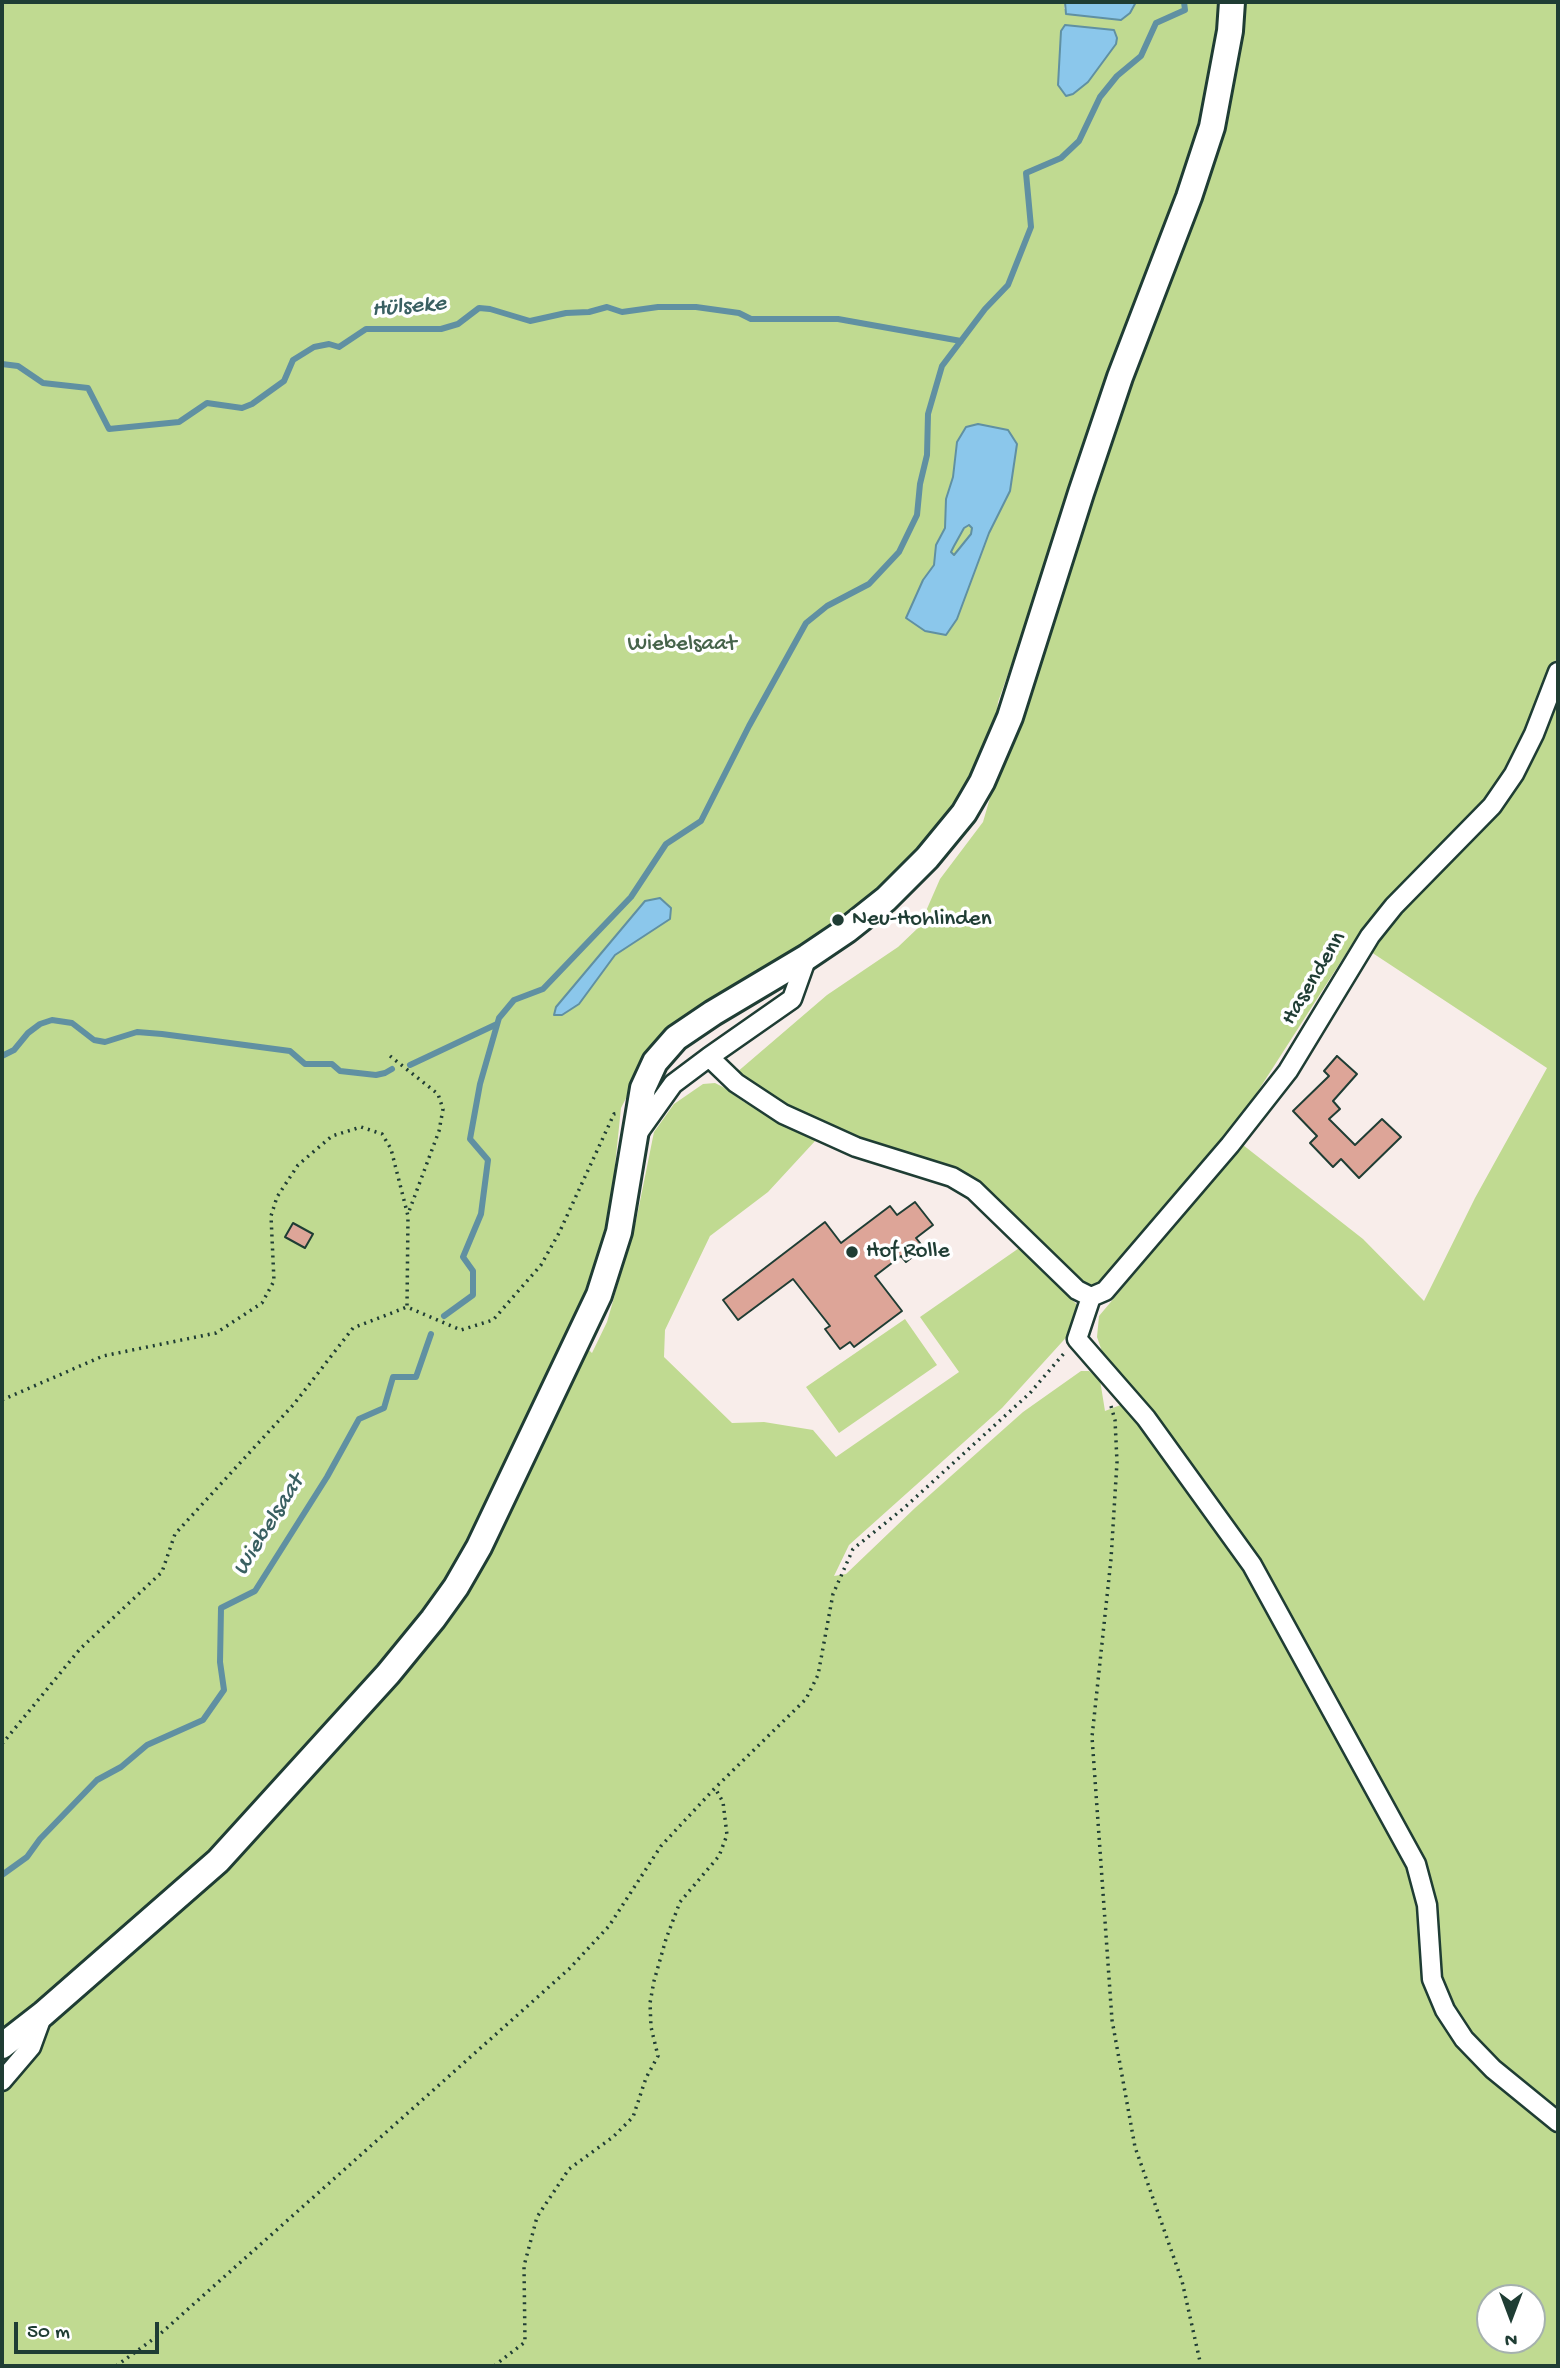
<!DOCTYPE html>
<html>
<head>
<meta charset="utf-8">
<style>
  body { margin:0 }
  #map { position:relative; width:1560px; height:2368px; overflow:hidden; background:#f8edea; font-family:"Gochi Hand",sans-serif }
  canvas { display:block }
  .frame { position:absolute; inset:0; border:4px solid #1f3d34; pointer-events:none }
  .north { position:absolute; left:1476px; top:2284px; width:70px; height:70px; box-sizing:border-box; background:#fff; border:2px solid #a5b1ae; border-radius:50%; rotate:180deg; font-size:19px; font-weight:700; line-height:28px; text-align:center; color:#1f3d34 }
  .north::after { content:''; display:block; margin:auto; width:24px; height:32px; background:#1f3d34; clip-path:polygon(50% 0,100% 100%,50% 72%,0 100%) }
  .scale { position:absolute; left:14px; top:2322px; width:145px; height:32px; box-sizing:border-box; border:4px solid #1f3d34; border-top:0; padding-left:9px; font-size:21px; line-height:24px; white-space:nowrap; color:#1f3d34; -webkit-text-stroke:5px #fff; paint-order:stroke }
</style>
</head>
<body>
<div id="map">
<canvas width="1560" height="2368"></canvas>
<div class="frame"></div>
<div class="north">N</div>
<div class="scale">50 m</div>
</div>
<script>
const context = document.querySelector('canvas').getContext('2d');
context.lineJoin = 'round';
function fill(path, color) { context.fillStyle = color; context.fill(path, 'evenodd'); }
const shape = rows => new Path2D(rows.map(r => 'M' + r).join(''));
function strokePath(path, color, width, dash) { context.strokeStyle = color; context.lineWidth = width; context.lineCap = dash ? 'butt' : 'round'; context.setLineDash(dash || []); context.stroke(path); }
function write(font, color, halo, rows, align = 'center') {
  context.font = font + ' "Gochi Hand",sans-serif'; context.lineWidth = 7; context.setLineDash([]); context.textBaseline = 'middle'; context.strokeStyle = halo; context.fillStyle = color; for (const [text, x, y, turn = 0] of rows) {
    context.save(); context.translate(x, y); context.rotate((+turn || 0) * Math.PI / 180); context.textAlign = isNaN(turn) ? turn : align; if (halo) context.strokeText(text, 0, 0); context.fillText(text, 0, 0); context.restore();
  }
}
fill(shape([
  [2,2,1065,2,1064,9,1130,13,1136,2,1224,2,1205,129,1105,400,998,702,995,730,967,797,869,903,641,1069,621,1108,612,1195,601,1253,569,1331,592,1353,607,1322,636,1221,654,1132,674,1104,703,1084,715,1083,723,1087,744,1102,816,1140,768,1192,710,1236,665,1330,664,1357,732,1423,764,1422,813,1430,836,1457,959,1372,920,1317,1022,1246,1079,1307,1072,1331,1002,1408,849,1545,834,1576,846,1574,915,1508,1023,1412,1081,1371,1089,1371,1100,1380,1105,1411,1136,1399,1106,1363,1097,1337,1099,1316,1243,1145,1363,1239,1424,1301,1475,1198,1547,1068,1371,952,1425,885,1495,814,1519,783,1540,741,1558,689,1558,2366,2,2366],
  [1490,2298,1532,2298,1532,2340,1490,2340],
  [1242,2,1558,2,1558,654,1528,734,1486,802,1424,861,1363,927,1226,1141,1108,1279,1090,1287,978,1182,849,1139,773,1101,736,1073,827,995,898,947,919,927,940,879,983,822,1011,725],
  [905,1319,937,1365,839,1433,806,1387]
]), '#c0da91');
const water = shape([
  [1065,2,1136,2,1130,13,1121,20,1066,14,1065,2],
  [1065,25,1114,30,1117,38,1116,44,1088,82,1073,94,1066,96,1058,85,1061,31,1065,25],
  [978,424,1008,430,1017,444,1010,491,989,533,957,619,946,635,925,631,906,618,923,580,934,565,936,545,945,528,946,499,953,477,957,442,966,427,978,424],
  [969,525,972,528,971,534,954,555,951,552,954,546,964,528,969,525],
  [660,898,671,908,670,919,615,955,579,1004,562,1015,554,1015,556,1007,645,901,660,898]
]);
fill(water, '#8bc7eb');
strokePath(water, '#6090a2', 2);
strokePath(shape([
  [2,364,18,366,43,383,88,388,109,429,179,422,207,403,242,408,252,404,284,381,293,360,314,347,329,344,339,347,366,329,441,329,458,324,479,308,490,309,530,321,566,313,589,312,607,307,622,312,658,307,696,307,739,313,751,319,838,319,961,341],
  [2,1056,14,1050,28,1033,40,1024,52,1020,72,1023,94,1040,105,1042,137,1032,162,1034,290,1051,305,1064,332,1064,340,1071,376,1075,385,1073,392,1069],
  [410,1065,497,1024],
  [444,1316,473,1295,473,1271,463,1257,481,1214,488,1160,470,1139,480,1084,499,1018,514,1000,543,989,631,897,666,844,701,821,749,726,806,623,827,606,869,584,899,552,917,515,920,484,927,455,928,414,942,366,985,309,1008,285,1031,227,1026,173,1061,158,1079,141,1100,97,1117,76,1141,56,1156,23,1185,10,1184,2],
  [2,1875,27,1857,40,1839,97,1780,121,1767,147,1745,203,1720,224,1690,220,1662,221,1608,255,1591,327,1477,359,1419,384,1408,393,1377,416,1377,431,1334]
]), '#6090a2', 6);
const building = shape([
  [1337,1056,1357,1074,1333,1101,1340,1109,1329,1119,1355,1145,1382,1119,1401,1137,1359,1178,1341,1159,1333,1167,1310,1143,1317,1136,1293,1111,1329,1076,1324,1071,1337,1056],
  [915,1202,933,1225,916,1238,924,1248,906,1262,901,1256,875,1276,902,1311,854,1347,850,1342,840,1349,825,1329,830,1326,793,1279,738,1320,723,1300,825,1222,841,1243,890,1206,897,1215,915,1202],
  [293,1223,313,1234,305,1248,285,1237,293,1223]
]);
fill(building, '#dda598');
strokePath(building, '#1f3d34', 2);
const street = shape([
  [807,957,792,999,709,1057,736,1083,783,1114,856,1147,952,1177,974,1190,1077,1290,1091,1297],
  [638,1133,673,1084,709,1057],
  [1091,1297,1077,1339,1146,1418,1252,1565,1416,1864,1427,1905,1432,1979,1445,2010,1464,2039,1493,2069,1558,2122],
  [1091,1297,1105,1291,1230,1145,1288,1071,1370,936,1394,906,1492,806,1514,774,1534,734,1558,672],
  [2,2081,31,2047,43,2014]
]);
const secondary = shape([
  [2,2046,43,2014,218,1861,388,1674,433,1619,456,1587,479,1547,599,1295,619,1232,643,1088,655,1062,676,1038,713,1013,807,957,847,930,886,899,927,858,964,813,982,782,1010,717,1081,493,1120,377,1189,197,1212,127,1230,31,1232,2]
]);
strokePath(street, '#1f3d34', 23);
strokePath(secondary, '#1f3d34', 30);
strokePath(shape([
  [390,1056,438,1094,443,1109,439,1131,408,1214],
  [2,1400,103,1356,216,1333,262,1303,274,1281,271,1216,277,1197,298,1165,332,1136,361,1127,382,1134,391,1149,408,1216,407,1307,461,1330,493,1320,541,1265,559,1233,614,1114,619,1113],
  [1111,1406,1115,1420,1117,1462,1111,1559,1092,1737,1112,2020,1135,2147,1182,2281,1201,2366],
  [2,1744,80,1649,162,1572,175,1534,294,1404,353,1328,407,1307],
  [116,2366,159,2335,569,1969,609,1926,661,1846,715,1788,806,1699,818,1675,833,1594,853,1549,904,1508,1030,1393,1066,1351],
  [494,2366,525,2342,524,2266,537,2217,569,2169,613,2137,633,2117,646,2078,658,2056,651,2027,650,2003,654,1981,666,1939,680,1902,719,1856,727,1835,723,1802,715,1788]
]), '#1f3d34', 3.5, [2, 5]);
strokePath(street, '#fff', 18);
strokePath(secondary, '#fff', 24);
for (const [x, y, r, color] of [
  [838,920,7,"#1f3d34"],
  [852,1252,7,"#1f3d34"]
]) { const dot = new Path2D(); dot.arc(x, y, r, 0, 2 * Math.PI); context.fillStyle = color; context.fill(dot); strokePath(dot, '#fff', 2.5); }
write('23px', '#47644b', '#fff', [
  ["Wiebelsaat",682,645]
]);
write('23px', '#1f3d34', '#fff', [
  ["Neu-Hohlinden",852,920],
  ["Hof Rolle",866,1252]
], 'left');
write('23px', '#1f3d34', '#fff', [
  ["Hasendenn",1315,979,-59]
]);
write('italic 24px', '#3a6062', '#fff', [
  ["Hülseke",409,308,-5],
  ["Wiebelsaat",270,1526,-58]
]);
</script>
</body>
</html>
